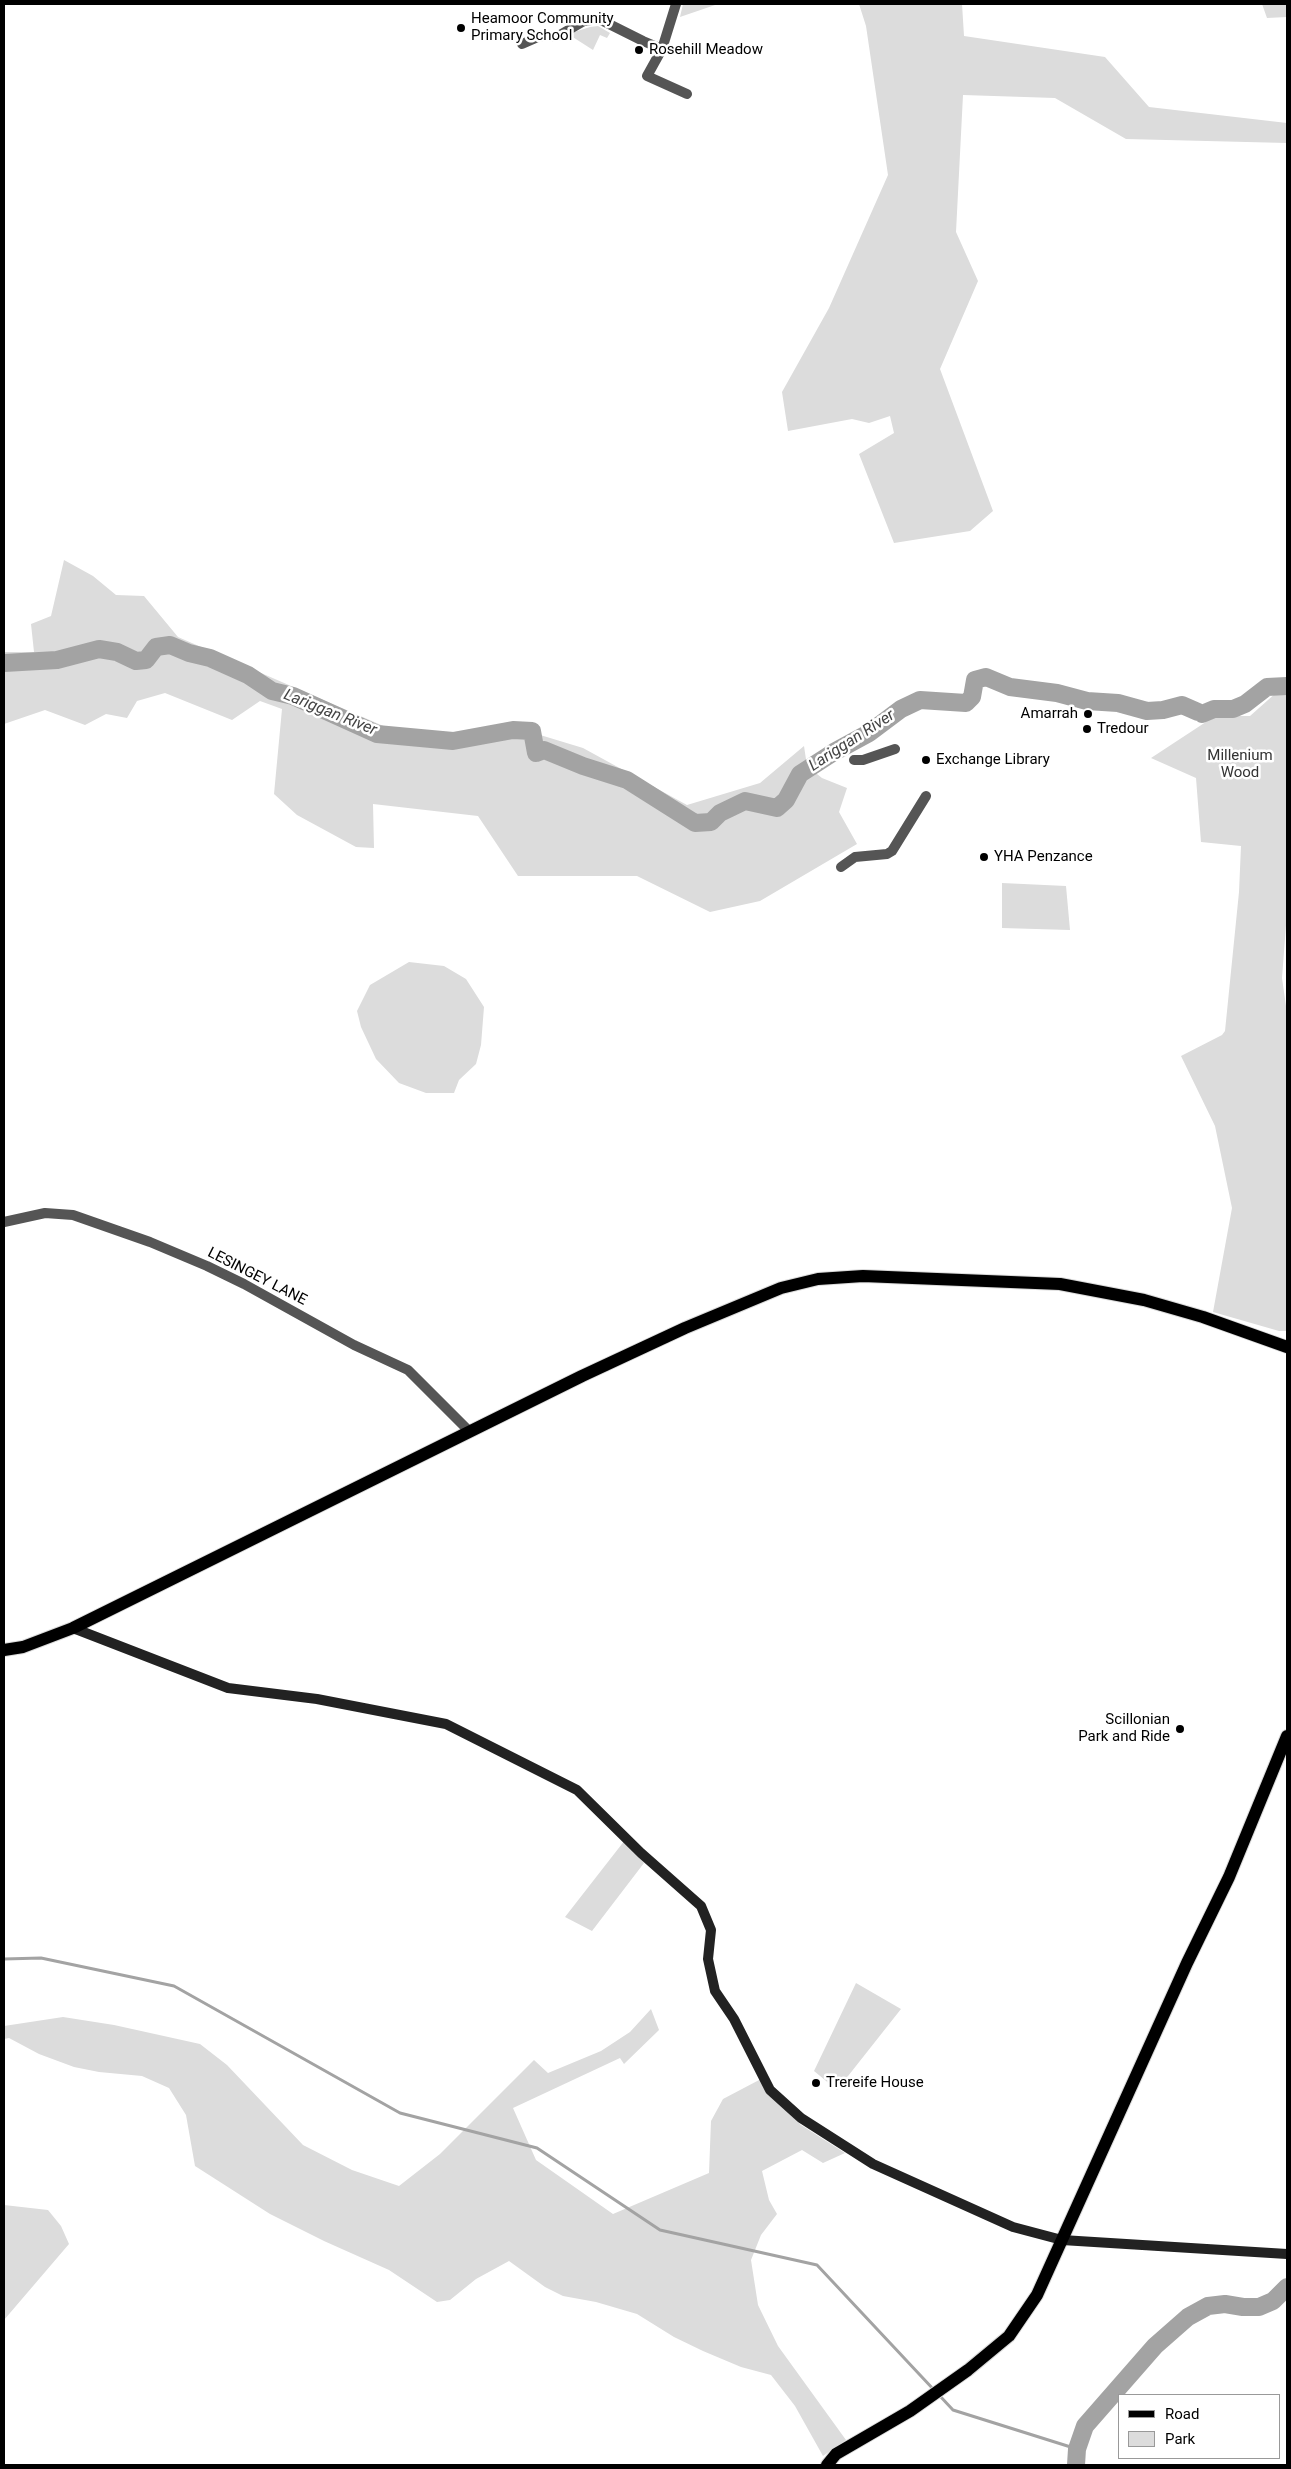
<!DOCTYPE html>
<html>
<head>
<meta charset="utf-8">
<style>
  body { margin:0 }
  #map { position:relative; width:1291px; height:2469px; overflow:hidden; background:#fff; font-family:Roboto,sans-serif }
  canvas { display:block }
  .frame { position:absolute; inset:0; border:5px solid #000; pointer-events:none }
  .legend { position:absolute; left:1118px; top:2394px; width:162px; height:65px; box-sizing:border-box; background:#fff; border:1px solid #999; margin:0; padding:6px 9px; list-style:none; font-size:15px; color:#000 }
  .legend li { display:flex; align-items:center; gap:10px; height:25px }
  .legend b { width:25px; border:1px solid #999 }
</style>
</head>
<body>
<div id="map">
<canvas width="1291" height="2469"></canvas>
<div class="frame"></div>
<ul class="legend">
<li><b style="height:6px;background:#000"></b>Road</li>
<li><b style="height:14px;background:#dcdcdc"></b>Park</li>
</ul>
</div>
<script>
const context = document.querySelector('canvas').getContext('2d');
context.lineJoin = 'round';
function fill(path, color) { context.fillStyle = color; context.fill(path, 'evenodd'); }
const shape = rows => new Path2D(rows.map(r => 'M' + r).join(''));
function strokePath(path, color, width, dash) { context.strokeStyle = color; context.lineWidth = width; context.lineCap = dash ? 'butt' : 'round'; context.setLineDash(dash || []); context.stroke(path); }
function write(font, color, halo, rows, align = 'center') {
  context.font = font + ' Roboto,sans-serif'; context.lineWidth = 5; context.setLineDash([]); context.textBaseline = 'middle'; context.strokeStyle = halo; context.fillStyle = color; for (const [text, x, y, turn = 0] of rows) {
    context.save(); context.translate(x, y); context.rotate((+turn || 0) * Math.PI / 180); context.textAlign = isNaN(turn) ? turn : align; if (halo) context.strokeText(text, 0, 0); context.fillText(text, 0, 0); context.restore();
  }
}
fill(shape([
  [683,4,718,4,680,17],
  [859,4,962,4,964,36,1105,57,1149,107,1287,123,1287,143,1126,139,1055,98,963,95,956,232,978,281,940,369,993,511,970,531,894,543,859,454,894,433,890,416,869,423,852,419,788,431,782,392,829,308,888,175,866,26],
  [1262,4,1287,4,1287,17,1267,18],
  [598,26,610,33,607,38,600,35,593,50,568,34,590,27],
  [64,560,93,576,116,595,144,596,178,637,388,728,453,735,504,724,583,748,687,805,760,783,804,746,807,766,822,778,847,788,839,812,857,844,760,901,710,912,637,876,518,876,478,816,373,804,374,848,356,847,297,815,274,794,282,709,260,701,232,720,165,693,137,701,127,718,106,714,85,725,45,710,4,724,4,652,34,652,31,624,51,616],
  [1287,691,1287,912,1282,978,1287,1013,1287,1331,1279,1331,1213,1312,1232,1208,1215,1126,1181,1056,1222,1035,1225,1031,1239,892,1241,846,1201,842,1196,778,1151,758,1215,716,1250,716,1277,692],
  [1002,883,1066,886,1070,930,1002,928],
  [409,962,444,966,466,979,484,1007,481,1045,476,1064,459,1080,454,1093,426,1093,399,1083,376,1059,361,1027,357,1011,370,985],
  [625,1840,644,1863,592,1931,565,1917],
  [856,1983,901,2009,837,2090,814,2071],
  [651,2009,659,2030,624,2064,620,2058,513,2108,536,2160,613,2214,709,2173,711,2121,723,2099,761,2079,786,2110,801,2125,845,2153,823,2163,802,2150,762,2171,769,2200,777,2214,761,2235,751,2260,758,2305,778,2346,846,2440,823,2456,795,2406,771,2375,741,2367,703,2351,674,2337,637,2314,596,2302,563,2296,545,2287,509,2261,476,2279,450,2300,437,2302,389,2270,324,2241,270,2214,195,2166,186,2115,169,2088,142,2076,99,2072,74,2067,39,2054,9,2038,4,2039,4,2026,63,2017,114,2025,200,2044,227,2065,303,2145,352,2170,399,2186,440,2154,534,2060,548,2073,601,2051,630,2032],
  [4,2205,48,2210,61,2226,69,2244,4,2320]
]), '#dcdcdc');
strokePath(shape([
  [4,1959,41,1958,174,1986,400,2113,537,2148,660,2230,817,2265,935,2391],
  [939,2395,953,2410,1077,2449]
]), '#a3a3a3', 3);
strokePath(shape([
  [4,663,57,660,99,649,117,652,136,661,146,660,156,647,170,645,189,653,210,658,248,675,272,691,293,696,377,734,453,741,513,730,532,731,536,753,544,750,583,766,627,780,695,823,711,822,720,813,745,801,777,808,786,800,800,774,834,752,869,733,901,709,920,700,966,703,972,697,975,680,986,677,1010,687,1057,693,1087,701,1118,703,1147,711,1163,710,1182,705,1198,712],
  [1202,714,1214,709,1233,709,1245,704,1267,687,1287,686],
  [1076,2465,1077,2449,1085,2426,1155,2346,1188,2317,1208,2306,1225,2304,1243,2307,1259,2307,1273,2301,1287,2287]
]), '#a3a3a3', 18);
const primary = shape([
  [4,1650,23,1647,73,1628,582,1376,685,1328,781,1288,818,1279,863,1276,1060,1284,1144,1300,1203,1317,1287,1347],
  [827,2465,836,2454,910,2411,968,2370,1009,2336,1037,2295,1187,1963,1229,1877,1287,1736]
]);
strokePath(primary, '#dbdbdb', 14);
strokePath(shape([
  [676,4,662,49,647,76,687,94],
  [522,44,538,37,558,36,584,21,599,19,643,41,662,49],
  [854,760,863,760,895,749],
  [841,867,855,857,887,854,892,851,926,796],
  [4,1222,45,1213,73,1215,150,1242,207,1266,244,1284,354,1345,408,1370,469,1431]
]), '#555', 10);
strokePath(shape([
  [73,1628,228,1688,317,1699,446,1724,577,1790,641,1853,701,1906,711,1930,708,1959,715,1991,734,2019,770,2090,801,2118,873,2164,1013,2227,1062,2240,1287,2254]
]), '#222', 10);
strokePath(primary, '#000', 12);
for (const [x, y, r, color] of [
  [461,28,5,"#000"],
  [639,50,5,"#000"],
  [1088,714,5,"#000"],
  [1087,729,5,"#000"],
  [926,760,5,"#000"],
  [984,857,5,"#000"],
  [1180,1729,5,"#000"],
  [816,2083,5,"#000"]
]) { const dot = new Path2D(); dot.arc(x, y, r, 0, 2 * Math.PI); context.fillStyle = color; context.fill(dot); strokePath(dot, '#fff', 2); }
write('15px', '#000', '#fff', [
  ["Heamoor Community",471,19],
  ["Primary School",471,36],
  ["Rosehill Meadow",649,50],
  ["Amarrah",1078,714,"right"],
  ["Tredour",1097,729],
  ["Exchange Library",936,760],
  ["YHA Penzance",994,857],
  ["Scillonian",1170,1720,"right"],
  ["Park and Ride",1170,1737,"right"],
  ["Trereife House",826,2083]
], 'left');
write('15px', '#333', '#fff', [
  ["Millenium",1240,756],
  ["Wood",1240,773]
]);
write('15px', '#000', '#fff', [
  ["LESINGEY LANE",257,1277,27]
]);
write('italic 16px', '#444', '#fff', [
  ["Lariggan River",330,713,22],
  ["Lariggan River",852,741,-33]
]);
</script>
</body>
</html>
